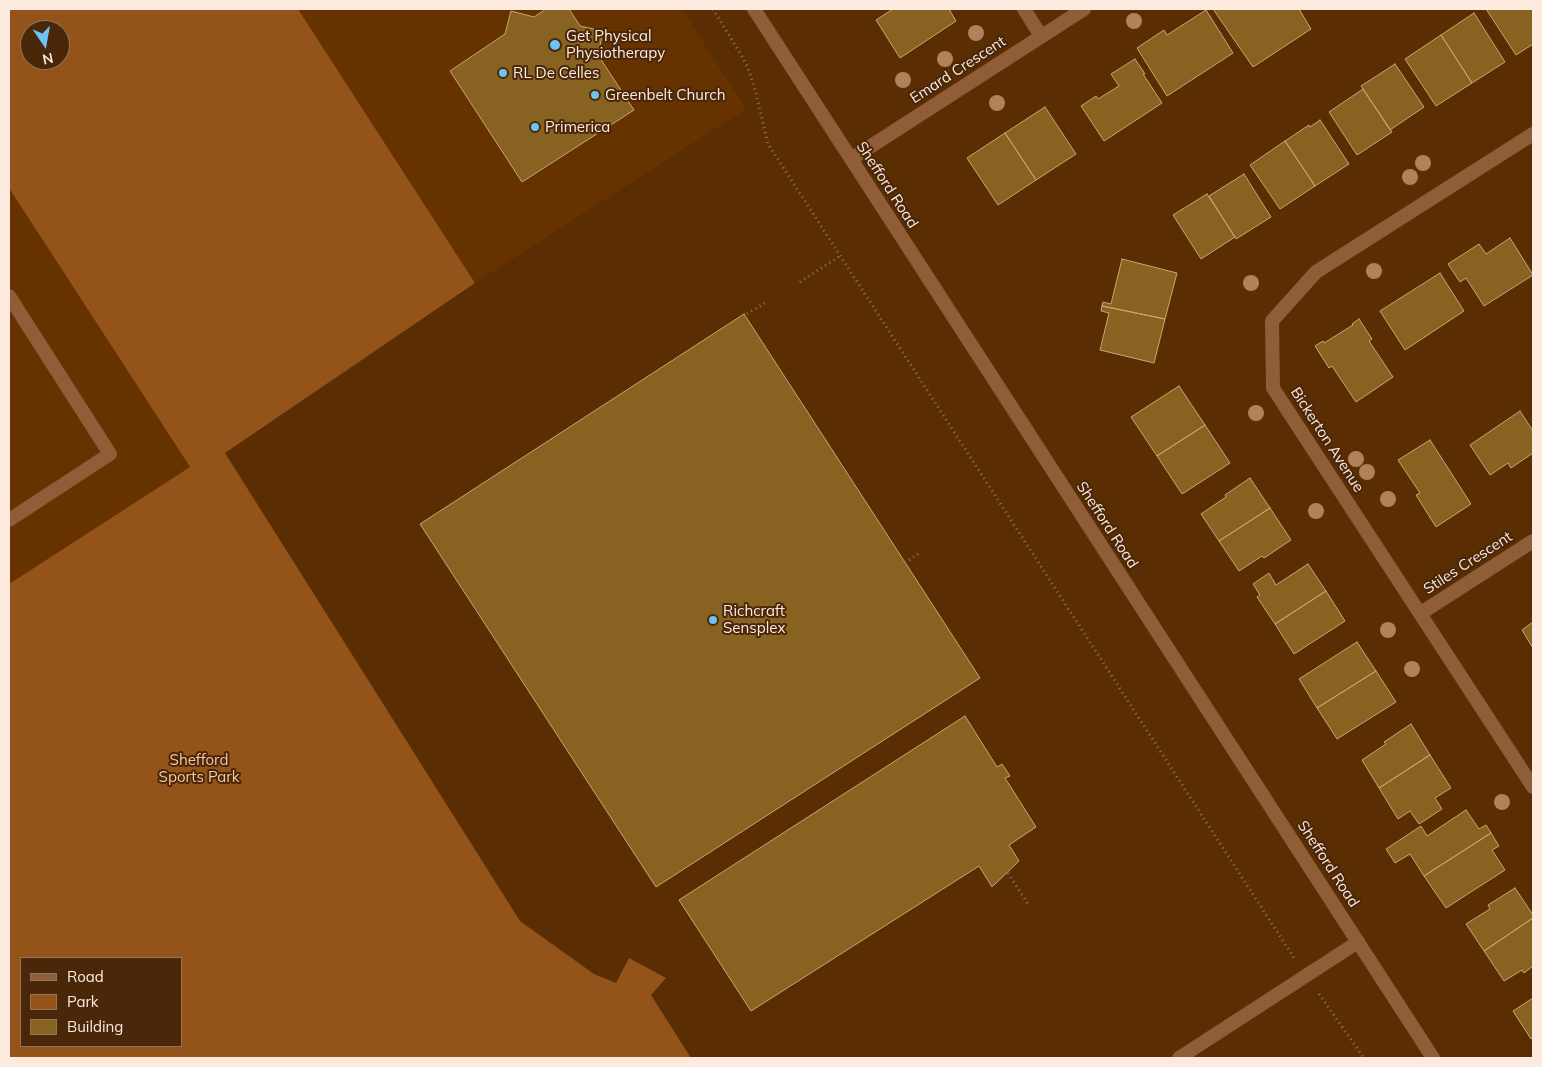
<!DOCTYPE html>
<html>
<head>
<meta charset="utf-8">
<style>
  body { margin:0 }
  #map { position:relative; width:1542px; height:1067px; overflow:hidden; background:#5a2d02; font-family:Mulish,sans-serif }
  canvas { display:block }
  .frame { position:absolute; inset:0; border:10px solid #fceade; pointer-events:none }
  .legend { position:absolute; left:20px; top:957px; width:162px; height:90px; box-sizing:border-box; background:#492708; border:1px solid #91755e; margin:0; padding:6px 9px; list-style:none; font-size:15px; color:#fceade }
  .legend li { display:flex; align-items:center; gap:10px; height:25px }
  .legend b { width:25px; border:1px solid #91755e }
  .north { position:absolute; left:20px; top:20px; width:50px; height:50px; box-sizing:border-box; background:#492708; border:1px solid #91755e; border-radius:50%; rotate:168deg; font-size:14px; font-weight:700; line-height:20px; text-align:center; color:#fceade }
  .north::after { content:''; display:block; margin:auto; width:18px; height:22px; background:#6fc2f4; clip-path:polygon(50% 0,100% 100%,50% 72%,0 100%) }
</style>
</head>
<body>
<div id="map">
<canvas width="1542" height="1067"></canvas>
<div class="frame"></div>
<ul class="legend">
<li><b style="height:6px;background:#8f5e39"></b>Road</li>
<li><b style="height:14px;background:#945318"></b>Park</li>
<li><b style="height:14px;background:#886221"></b>Building</li>
</ul>
<div class="north">N</div>
</div>
<script>
const context = document.querySelector('canvas').getContext('2d');
context.lineJoin = 'round';
function fill(path, color) { context.fillStyle = color; context.fill(path, 'evenodd'); }
const shape = rows => new Path2D(rows.map(r => 'M' + r).join(''));
function strokePath(path, color, width, dash) { context.strokeStyle = color; context.lineWidth = width; context.lineCap = dash ? 'butt' : 'round'; context.setLineDash(dash || []); context.stroke(path); }
function write(font, color, halo, rows, align = 'center') {
  context.font = font + ' Mulish,sans-serif'; context.lineWidth = 4; context.setLineDash([]); context.textBaseline = 'middle'; context.strokeStyle = halo; context.fillStyle = color; for (const [text, x, y, turn = 0] of rows) {
    context.save(); context.translate(x, y); context.rotate((+turn || 0) * Math.PI / 180); context.textAlign = isNaN(turn) ? turn : align; if (halo) context.strokeText(text, 0, 0); context.fillText(text, 0, 0); context.restore();
  }
}
fill(shape([
  [298,9,682,9,746,109,475,283],
  [9,188,190,467,9,584]
]), '#653200');
fill(shape([
  [9,9,298,9,475,283,225,453,520,921,594,974,616,983,629,958,666,978,651,995,691,1058,9,1058,9,584,190,467,9,188],
  [30,30,60,30,60,60,30,60],
  [21,958,181,958,181,1046,21,1046]
]), '#945318');
const building = shape([
  [546,9,569,9,580,26,603,31,598,55,634,110,522,182,450,71,505,34,511,11,534,17,546,9],
  [893,9,949,9,956,21,900,58,876,20,893,9],
  [1213,9,1299,9,1311,29,1253,67,1213,9],
  [1486,9,1533,9,1533,44,1516,55,1486,9],
  [1206,10,1233,53,1167,96,1137,48,1164,30,1167,35,1206,10],
  [1474,13,1505,62,1472,83,1441,35,1474,13],
  [1441,35,1472,83,1436,106,1405,59,1441,35],
  [1135,59,1145,74,1143,74,1162,103,1104,141,1081,106,1096,96,1098,99,1119,86,1111,74,1135,59],
  [1395,64,1424,107,1390,130,1361,86,1395,64],
  [1363,89,1392,132,1357,155,1329,112,1363,89],
  [1045,107,1076,154,1036,180,1005,133,1045,107],
  [1320,120,1349,164,1315,186,1285,141,1309,125,1310,127,1320,120],
  [1005,133,1036,180,998,205,967,158,1005,133],
  [1285,141,1315,186,1280,209,1250,165,1285,141],
  [1244,174,1271,217,1236,239,1209,196,1244,174],
  [1207,194,1235,237,1201,259,1173,215,1207,194],
  [1510,238,1533,275,1484,306,1466,278,1460,282,1448,264,1479,244,1486,254,1510,238],
  [1122,259,1177,273,1165,319,1102,306,1103,302,1111,304,1122,259],
  [1440,273,1464,311,1405,350,1380,311,1440,273],
  [1102,306,1165,319,1154,363,1100,350,1109,313,1101,311,1102,306],
  [744,314,980,678,656,887,420,524,744,314],
  [1359,319,1372,339,1369,341,1393,377,1356,402,1332,366,1329,368,1315,346,1323,341,1324,343,1353,325,1352,324,1359,319],
  [1179,386,1205,425,1157,456,1131,417,1179,386],
  [1520,411,1533,431,1533,453,1511,468,1508,463,1490,475,1470,445,1520,411],
  [1205,425,1230,463,1182,494,1157,456,1205,425],
  [1430,440,1471,504,1436,527,1416,495,1420,493,1398,460,1430,440],
  [1250,478,1270,508,1219,541,1201,514,1226,497,1225,495,1250,478],
  [1270,508,1291,540,1264,558,1262,556,1239,571,1219,541,1270,508],
  [1308,564,1326,591,1275,624,1257,597,1260,595,1253,584,1269,573,1276,585,1308,564],
  [1326,591,1345,621,1294,654,1275,624,1326,591],
  [1533,622,1533,648,1522,630,1533,622],
  [1357,642,1376,671,1317,708,1299,679,1357,642],
  [1376,671,1396,702,1337,739,1317,708,1376,671],
  [965,716,997,767,1002,764,1010,776,1005,778,1036,827,1009,845,1019,861,992,887,979,866,751,1011,679,900,965,716],
  [1411,724,1430,755,1379,788,1362,760,1386,744,1384,742,1411,724],
  [1430,755,1451,788,1435,798,1442,809,1419,824,1410,811,1398,819,1379,788,1430,755],
  [1466,810,1479,829,1486,825,1491,833,1424,876,1410,854,1395,863,1386,849,1421,826,1427,836,1466,810],
  [1491,833,1499,846,1492,850,1505,870,1446,908,1424,876,1491,833],
  [1515,888,1533,915,1533,918,1484,951,1466,924,1490,909,1488,905,1515,888],
  [1533,918,1533,966,1524,973,1522,970,1504,981,1484,951,1533,918],
  [1533,998,1533,1037,1531,1039,1513,1011,1533,998]
]);
fill(building, '#886221');
strokePath(building, '#caa670', 1);
strokePath(shape([
  [713,9,740,53,748,68,756,93,768,144,1294,958],
  [800,282,840,256],
  [747,314,768,301],
  [905,563,921,552],
  [1008,873,1028,904],
  [1319,994,1364,1058]
]), '#977455', 3, [1, 4]);
strokePath(shape([
  [9,296,110,454,9,520],
  [1179,1058,1358,942]
]), '#8f5e39', 14);
strokePath(shape([
  [1024,9,1041,36],
  [1533,134,1316,272,1272,321,1273,388,1533,787],
  [851,159,1084,9],
  [1421,613,1533,541]
]), '#8f5e39', 14);
strokePath(shape([
  [754,9,1433,1058]
]), '#8f5e39', 14);
context.fillStyle = '#b1815a';
for (const [x, y] of [
  [1134,21],
  [976,33],
  [945,59],
  [903,80],
  [997,103],
  [1423,163],
  [1410,177],
  [1374,271],
  [1251,283],
  [1256,413],
  [1356,459],
  [1367,472],
  [1388,499],
  [1316,511],
  [1388,630],
  [1412,669],
  [1502,802]
]) { context.beginPath(); context.arc(x, y, 8, 0, 2 * Math.PI); context.fill(); }
for (const [x, y, r, color] of [
  [555,45,6,"#6fc2f4"],
  [503,73,5,"#6fc2f4"],
  [595,95,5,"#6fc2f4"],
  [535,127,5,"#6fc2f4"],
  [713,620,5,"#6fc2f4"]
]) { const dot = new Path2D(); dot.arc(x, y, r, 0, 2 * Math.PI); context.fillStyle = color; context.fill(dot); strokePath(dot, '#492708', 2); }
write('15px', '#fceade', '#492708', [
  ["Get Physical",566,36],
  ["Physiotherapy",566,53],
  ["RL De Celles",513,73],
  ["Greenbelt Church",605,95],
  ["Primerica",545,127],
  ["Richcraft",723,611],
  ["Sensplex",723,628]
], 'left');
write('15px', '#fceade', '#492708', [
  ["Emard Crescent",958,70,-33],
  ["Shefford Road",887,185,57],
  ["Bickerton Avenue",1327,440,57],
  ["Shefford Road",1107,525,57],
  ["Stiles Crescent",1468,563,-33],
  ["Shefford Road",1328,864,57]
]);
write('15px', '#f8c6a2', '#492708', [
  ["Shefford",199,760],
  ["Sports Park",199,777]
]);
</script>
</body>
</html>
